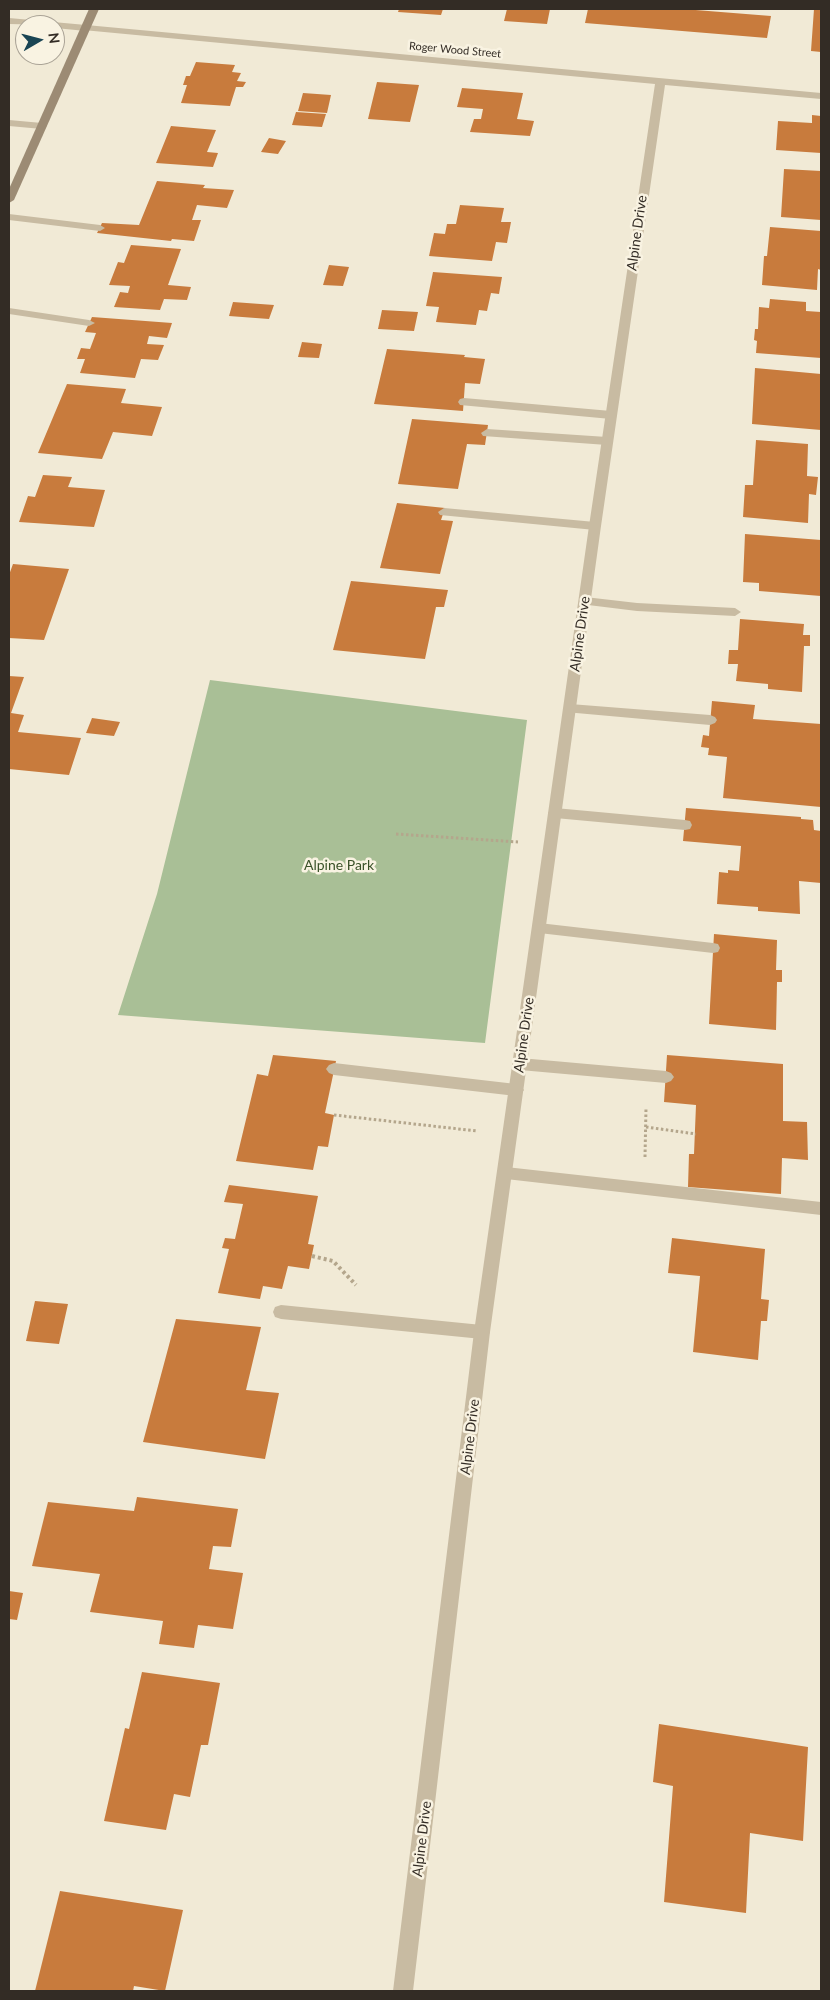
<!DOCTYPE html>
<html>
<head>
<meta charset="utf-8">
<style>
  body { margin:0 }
  #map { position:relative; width:830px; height:2000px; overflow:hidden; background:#f1ead6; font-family:Lato,sans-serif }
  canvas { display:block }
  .frame { position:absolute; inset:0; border:10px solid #332c25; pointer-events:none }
  .north { position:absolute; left:15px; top:15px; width:50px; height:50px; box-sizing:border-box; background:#f9f3e2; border:1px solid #aaa396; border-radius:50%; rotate:82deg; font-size:14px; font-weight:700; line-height:20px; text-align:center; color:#332c25 }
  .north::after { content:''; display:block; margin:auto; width:18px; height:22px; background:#1a4554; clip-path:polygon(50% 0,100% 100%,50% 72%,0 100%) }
</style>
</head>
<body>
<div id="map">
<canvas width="830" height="2000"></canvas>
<div class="frame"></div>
<div class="north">N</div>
</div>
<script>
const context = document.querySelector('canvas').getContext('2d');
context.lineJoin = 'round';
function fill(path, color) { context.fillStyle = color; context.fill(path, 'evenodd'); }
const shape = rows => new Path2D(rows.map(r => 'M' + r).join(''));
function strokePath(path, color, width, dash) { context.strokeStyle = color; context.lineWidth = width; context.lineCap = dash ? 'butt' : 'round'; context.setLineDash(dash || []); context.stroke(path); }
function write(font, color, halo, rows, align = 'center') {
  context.font = font + ' Lato,sans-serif'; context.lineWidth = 5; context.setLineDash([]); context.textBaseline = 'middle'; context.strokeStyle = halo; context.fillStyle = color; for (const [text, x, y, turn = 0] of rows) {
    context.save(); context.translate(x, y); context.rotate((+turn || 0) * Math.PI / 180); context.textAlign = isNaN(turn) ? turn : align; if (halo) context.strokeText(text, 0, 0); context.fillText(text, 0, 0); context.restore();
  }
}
fill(shape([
  [210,680,527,720,485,1043,118,1015,157,894]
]), '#a9bf96');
fill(shape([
  [399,9,443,9,441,15,398,12],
  [507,9,550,9,547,24,504,21],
  [588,9,683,9,771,16,767,38,585,23],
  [814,9,821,9,821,52,811,51],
  [196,62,235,65,232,72,241,73,237,81,246,82,243,87,236,87,230,106,181,103,187,85,183,85,186,76,190,76],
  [377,82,419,85,410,122,368,119],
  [462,88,523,93,517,119,534,121,530,136,470,132,474,119,481,119,483,109,457,107],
  [303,93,331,95,327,113,298,111],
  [296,112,326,114,322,127,292,125],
  [812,115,821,116,821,153,776,150,778,121,812,123],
  [171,126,216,130,207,152,218,153,213,167,156,163],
  [269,138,286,141,278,154,261,152],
  [784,169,821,171,821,220,781,217],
  [157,181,205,185,203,188,234,190,227,208,197,205,192,220,201,220,194,241,172,239,171,241,97,233,102,223,139,225],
  [460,205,504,208,501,222,511,222,507,243,496,242,492,261,429,256,434,233,445,234,447,224,456,224],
  [770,227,821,231,821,270,818,269,817,290,762,285,764,256,767,256],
  [131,245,181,249,168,285,191,287,187,300,164,299,160,310,114,307,120,292,128,293,130,286,109,285,118,262,124,263],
  [329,265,349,267,343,286,323,285],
  [433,272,502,277,499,294,491,293,487,311,479,310,476,325,436,322,439,307,426,306],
  [770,299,806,302,806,311,821,312,821,358,756,353,757,341,754,340,755,329,758,329,759,307,769,308],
  [233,302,274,305,269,319,229,316],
  [382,310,418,312,414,331,378,329],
  [92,317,172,323,167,338,149,336,147,344,164,345,158,360,141,359,135,378,80,373,85,359,77,359,81,348,90,349,96,333,85,332],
  [302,342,322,344,319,358,298,357],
  [387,349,465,355,464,357,485,359,480,384,465,383,463,411,374,404],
  [755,368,821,374,821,430,752,424],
  [67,384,126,389,121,403,162,407,152,436,113,432,102,459,38,453],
  [412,419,488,425,485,445,467,444,458,489,398,484],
  [756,440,808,444,807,476,818,477,816,495,809,494,808,523,743,517,745,485,753,485],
  [43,475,72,477,68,487,105,490,94,527,19,522,28,496,35,497],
  [397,503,445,508,441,520,453,521,440,574,380,568],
  [745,534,821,540,821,596,759,591,759,583,743,582],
  [13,564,69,569,44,640,9,638,9,575],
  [351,581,448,590,444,607,436,607,425,659,333,650],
  [740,619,804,624,803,635,810,635,810,646,804,646,802,692,768,689,768,684,736,681,738,664,728,664,729,650,738,650],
  [9,676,24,677,11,713,24,715,18,732,81,738,69,775,9,769],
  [712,701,755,705,753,719,821,724,821,807,723,798,727,757,708,755,709,748,701,747,703,735,709,736],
  [92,718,120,722,114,736,86,733],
  [686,808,801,817,801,819,813,820,814,830,821,831,821,883,799,881,800,914,758,911,758,907,717,904,719,872,728,873,728,870,739,871,741,846,683,841],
  [714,934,777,940,776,970,782,970,782,982,777,982,776,1030,709,1024],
  [273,1055,336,1061,325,1113,334,1115,328,1147,318,1146,313,1170,236,1161,257,1074,268,1076],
  [667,1055,783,1064,783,1121,807,1122,808,1160,782,1158,781,1194,688,1187,689,1154,694,1154,696,1105,664,1102],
  [229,1185,318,1196,308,1244,314,1245,309,1269,288,1266,282,1289,263,1286,260,1299,218,1293,229,1249,222,1248,225,1238,235,1239,243,1204,224,1202],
  [672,1238,765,1249,761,1299,769,1300,767,1321,761,1321,758,1360,693,1352,700,1276,668,1273],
  [35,1301,68,1304,59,1344,26,1341],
  [176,1319,261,1327,246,1390,279,1393,265,1459,143,1442],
  [137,1497,238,1509,231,1547,213,1546,209,1569,243,1573,233,1629,198,1625,194,1648,159,1644,163,1621,90,1612,100,1574,32,1566,48,1502,134,1511],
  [9,1591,23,1593,17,1620,9,1619],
  [142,1672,220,1683,208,1745,201,1745,190,1797,174,1794,166,1830,104,1821,125,1728,129,1729],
  [659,1724,808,1747,803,1841,750,1833,746,1913,664,1902,673,1786,653,1782],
  [60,1891,183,1910,165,1991,134,1986,133,1991,35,1991]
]), '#c87b3d');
strokePath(shape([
  [396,834,518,842],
  [334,1115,477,1131],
  [646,1127,696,1134],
  [645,1157,646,1108]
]), '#b4a68c', 3, [2.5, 2.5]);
strokePath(shape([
  [312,1256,333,1261,356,1285]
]), '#b4a68c', 4, [3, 3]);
fill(shape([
  [9,18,86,25,91,28,86,31,55,28,55,25,9,24,9,18],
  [9,120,42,123,47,126,42,129,9,126,9,120],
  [9,214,100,225,105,228,100,231,9,220,9,214],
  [9,308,89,320,95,323,89,326,9,314,9,308],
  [464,398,611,411,617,415,611,419,460,405,458,402,460,399,464,398],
  [487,429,607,437,613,441,607,445,483,436,481,433,487,429],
  [444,508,595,522,601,526,595,530,440,515,438,512,444,508],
  [585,597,637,603,735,608,741,612,735,616,637,611,580,604,579,601,585,597],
  [570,704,710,715,715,717,717,720,715,723,710,725,565,712,563,709,565,706,570,704],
  [555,808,685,820,690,821,692,825,690,829,685,830,555,818,550,816,548,813,550,810,555,808],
  [539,923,713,943,718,944,720,948,718,952,713,953,539,933,534,932,532,928,534,924,539,923],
  [520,1058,666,1071,671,1073,674,1077,671,1081,666,1083,520,1070,515,1068,512,1064,515,1060,520,1058],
  [334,1063,516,1084,521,1086,524,1090,521,1094,516,1096,334,1075,329,1073,326,1069,329,1065,334,1063],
  [506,1167,821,1202,821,1215,506,1179,500,1178,498,1173,500,1168,506,1167],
  [281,1305,482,1325,488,1327,490,1332,488,1337,482,1339,281,1319,275,1317,273,1312,275,1307,281,1305]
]), '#c8bba2');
fill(shape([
  [86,25,821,93,821,99,665,85,601,526,490,1332,413,1991,393,1991,474,1332,589,526,655,84,83,30,81,28,86,25]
]), '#c8bba2');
fill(shape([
  [89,9,99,9,14,200,9,203,9,189,89,9]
]), '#9c8b74');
write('11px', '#332c25', '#f9f3e2', [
  ["Roger Wood Street",455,50,5]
]);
write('14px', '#332c25', '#f9f3e2', [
  ["Alpine Drive",637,233,-82],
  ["Alpine Drive",580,634,-82],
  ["Alpine Drive",524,1035,-82],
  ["Alpine Drive",470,1437,-83],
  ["Alpine Drive",422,1839,-83]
]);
write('14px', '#3a5128', '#f9f3e2', [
  ["Alpine Park",339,865]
]);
</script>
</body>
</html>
